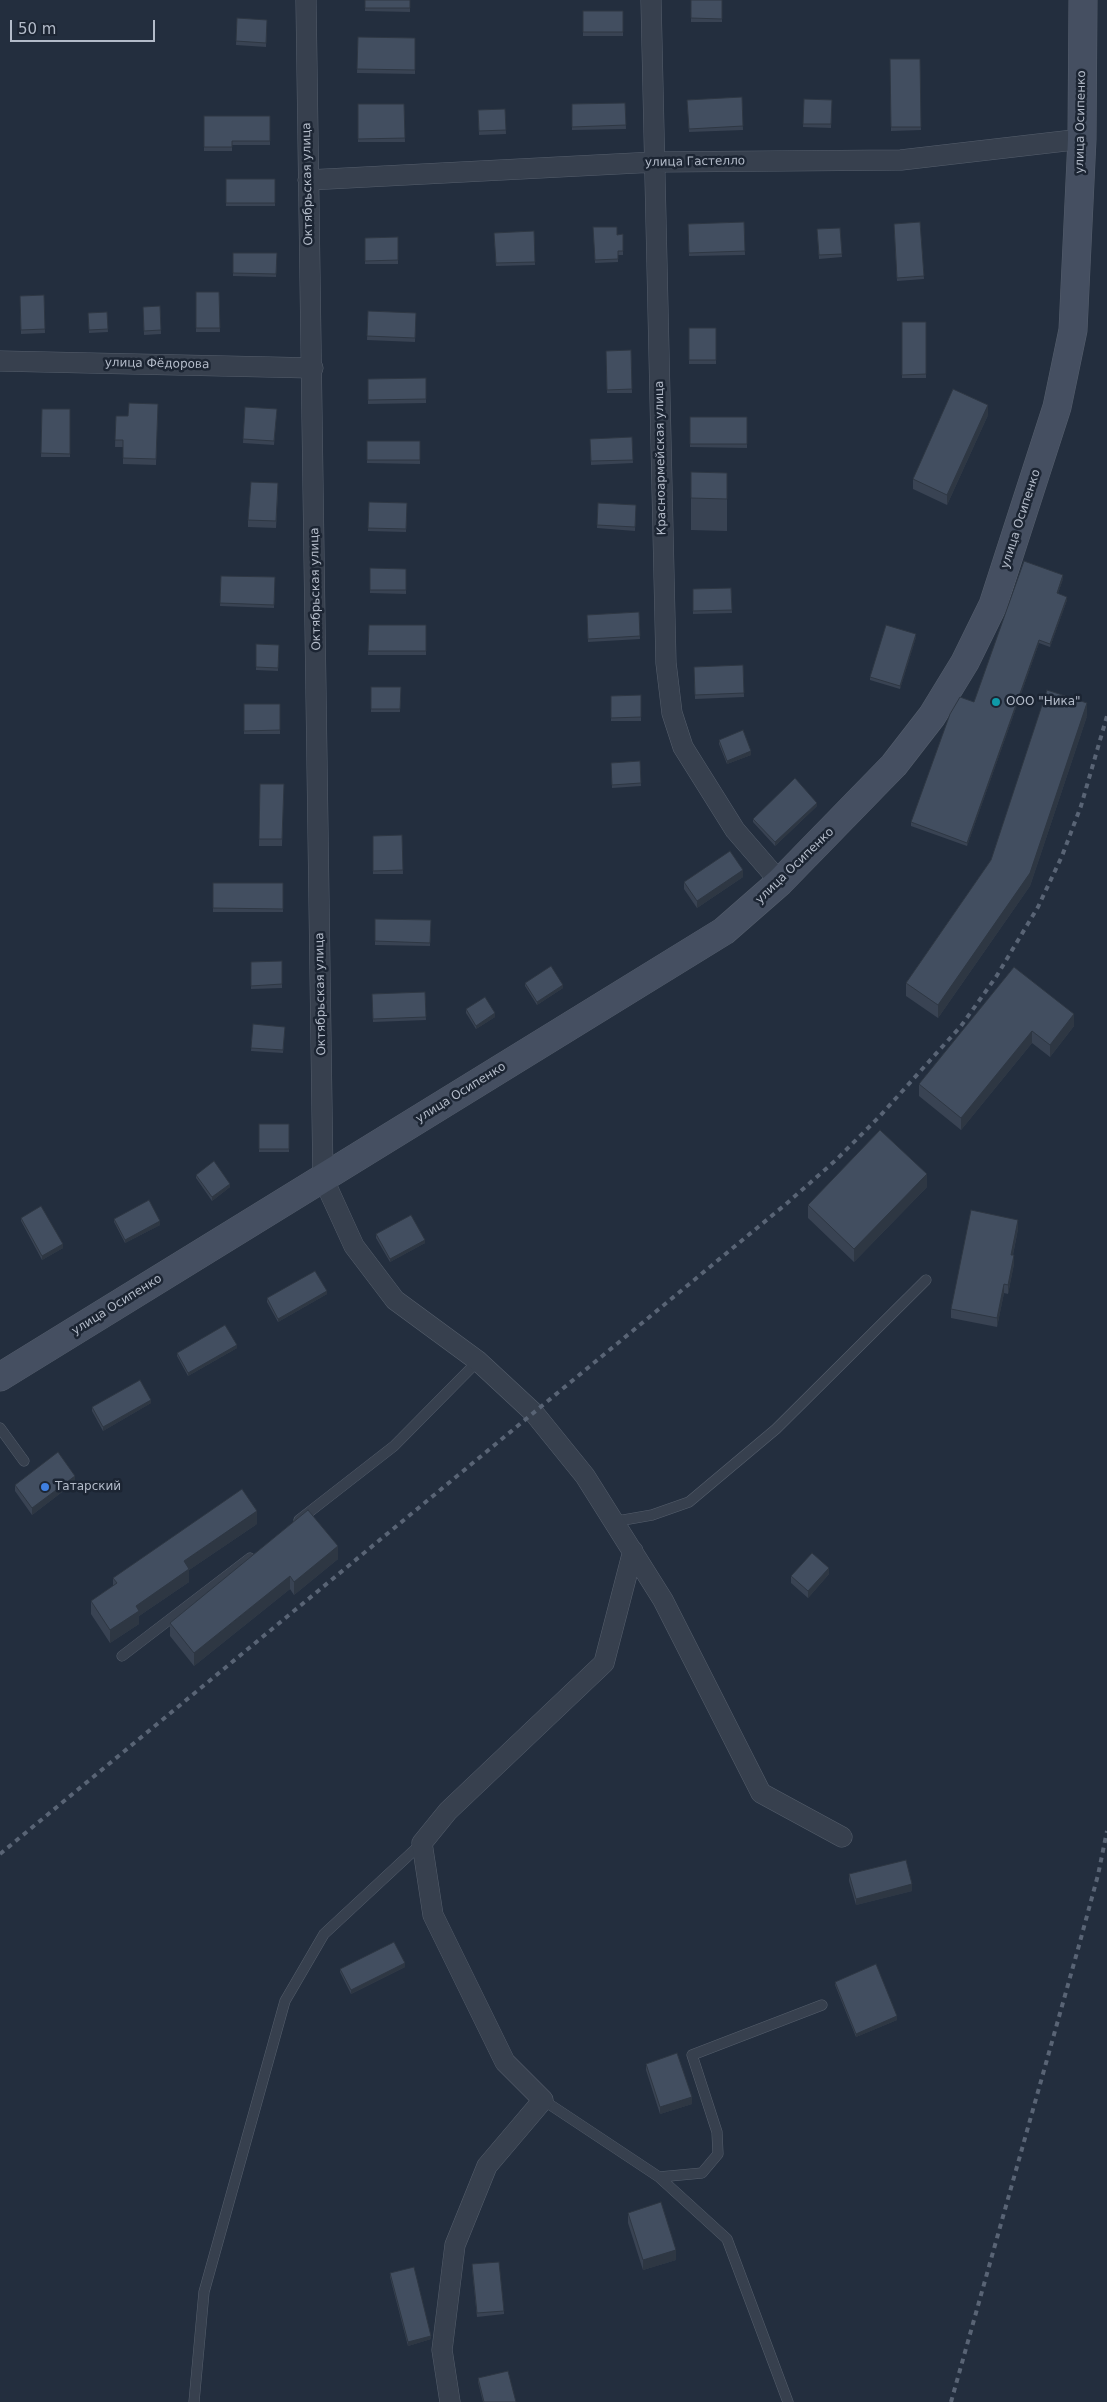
<!DOCTYPE html>
<html>
<head>
<meta charset="utf-8">
<style>
  body { margin:0 }
  #map { position:relative; width:1107px; height:2402px; overflow:hidden; background:#232e3e; font-family:"DejaVu Sans",sans-serif }
  canvas { display:block }
  .scale { position:absolute; left:10px; top:20px; width:145px; height:22px; box-sizing:border-box; border:2px solid #b3bbc9; border-top:0; padding-left:6px; font-size:15px; line-height:18px; white-space:nowrap; color:#b3bbc9; -webkit-text-stroke:4px #1c2533; paint-order:stroke }
</style>
</head>
<body>
<div id="map">
<canvas width="1107" height="2402"></canvas>
<div class="scale">50 m</div>
</div>
<script>
const context = document.querySelector('canvas').getContext('2d');
context.lineJoin = 'round';
const shape = rows => new Path2D(rows.map(r => 'M' + r).join(''));
function strokePath(path, color, width, dash) { context.strokeStyle = color; context.lineWidth = width; context.lineCap = dash ? 'butt' : 'round'; context.setLineDash(dash || []); context.stroke(path); }
function fill(path, color) { context.fillStyle = color; context.fill(path, 'evenodd'); }
function write(font, color, halo, rows, align = 'center') {
  context.font = font + ' "DejaVu Sans",sans-serif'; context.lineWidth = 5; context.setLineDash([]); context.textBaseline = 'middle'; context.strokeStyle = halo; context.fillStyle = color; for (const [text, x, y, turn = 0] of rows) {
    context.save(); context.translate(x, y); context.rotate((+turn || 0) * Math.PI / 180); context.textAlign = isNaN(turn) ? turn : align; if (halo) context.strokeText(text, 0, 0); context.fillText(text, 0, 0); context.restore();
  }
}
const lane = shape([
  [0,1428,24,1461],
  [299,1520,394,1446,478,1361],
  [612,1522,652,1515,689,1502,776,1429,926,1280],
  [122,1656,250,1558],
  [543,2100,659,2177,727,2239,788,2402],
  [659,2177,702,2173,718,2154,717,2132,692,2055,822,2005],
  [194,2402,204,2292,285,2001,324,1934,422,1843]
]);
const street = shape([
  [306,0,323,1178,354,1246,395,1300,478,1361,534,1413,585,1476,663,1600,761,1793,842,1837],
  [651,0,666,663,672,713,683,747,735,830,780,882],
  [308,180,655,162,901,160,1082,139],
  [0,361,313,368],
  [450,2402,442,2350,455,2245,487,2166,543,2100,505,2062,433,1915,422,1843,448,1811,604,1663,633,1551]
]);
const secondary = shape([
  [0,1377,724,931,780,882,894,765,932,716,965,662,993,605,1057,407,1073,330,1082,139,1083,0]
]);
strokePath(lane, '#555e6c', 11);
strokePath(street, '#555e6c', 21);
strokePath(secondary, '#555e6c', 29);
strokePath(lane, '#37404e', 10);
strokePath(street, '#37404e', 20);
strokePath(secondary, '#454f61', 28);
strokePath(shape([
  [0,1854,786,1204,836,1160,879,1117,961,1026,996,977,1038,907,1062,856,1081,806,1107,716],
  [951,2402,1078,1949,1098,1875,1107,1831]
]), '#596475', 4, [5, 5]);
fill(shape([
  [365,0,410,0,410,12,365,11],
  [691,0,722,0,722,22,691,22],
  [583,11,623,11,623,36,583,36],
  [237,18,267,20,266,47,236,45],
  [358,37,415,38,415,74,357,73],
  [890,59,920,59,921,130,891,131],
  [742,97,743,130,689,132,687,100],
  [804,99,832,100,831,128,803,127],
  [625,103,626,129,572,130,572,104],
  [358,104,404,104,405,142,358,142],
  [505,109,506,134,479,135,478,110],
  [204,116,270,116,270,145,232,145,232,151,204,151],
  [226,179,275,179,275,206,226,206],
  [744,222,745,255,689,256,688,224],
  [920,222,924,279,897,281,894,224],
  [593,227,617,235,623,234,623,255,618,255,618,262,595,263],
  [840,228,842,257,819,259,817,229],
  [534,231,535,265,496,266,494,233],
  [398,237,398,264,365,264,365,238],
  [233,253,277,253,276,277,233,276],
  [196,292,219,292,220,332,196,332],
  [44,295,45,333,21,334,20,296],
  [160,306,161,334,144,335,143,307],
  [368,311,416,313,415,342,367,340],
  [107,312,108,332,89,333,88,313],
  [902,322,926,322,926,378,902,378],
  [689,328,716,328,716,364,689,364],
  [631,350,632,393,607,393,606,351],
  [426,378,426,403,368,404,368,379],
  [158,404,156,465,123,464,123,447,115,447,116,416,128,416],
  [245,407,277,409,274,445,243,443],
  [42,409,70,409,70,457,41,457],
  [988,415,947,505,913,489,913,479],
  [690,417,747,417,747,448,690,447],
  [632,437,633,463,591,465,590,439],
  [367,441,420,441,420,464,367,463],
  [691,472,727,473,727,531,691,530],
  [278,490,276,528,248,527,248,520],
  [369,502,407,503,406,532,368,531],
  [598,503,636,505,635,531,597,528],
  [370,568,406,569,406,594,370,593],
  [221,576,275,577,274,608,220,606],
  [1063,579,1058,593,1067,600,1050,647,1039,643,967,846,911,826,911,822,974,702],
  [731,588,732,613,693,614,693,589],
  [639,612,640,639,588,642,587,615],
  [369,625,426,625,426,655,368,655],
  [916,637,900,689,870,680,870,677],
  [256,644,279,645,278,671,256,670],
  [743,665,744,697,695,699,694,667],
  [371,687,401,687,400,712,371,712],
  [641,695,641,721,611,721,611,696],
  [244,704,280,704,280,734,244,734],
  [1087,716,1030,886,938,1018,906,996,906,983,991,860],
  [719,740,751,755,727,764,719,744],
  [640,761,641,786,612,788,611,763],
  [260,784,284,784,282,846,259,846],
  [817,806,775,846,753,822,753,819],
  [402,835,403,874,373,874,373,836],
  [743,877,697,908,684,889,684,882],
  [213,883,283,883,283,912,213,912],
  [375,919,431,920,430,946,375,945],
  [282,961,282,988,251,989,251,962],
  [1014,967,1074,1026,1050,1057,1032,1043,961,1130,919,1096,919,1084],
  [525,983,563,988,537,1005,525,986],
  [425,992,426,1020,373,1022,372,994],
  [466,1009,495,1017,476,1029,466,1013],
  [253,1024,285,1027,283,1053,251,1051],
  [259,1124,289,1124,289,1152,259,1152],
  [196,1175,230,1187,212,1201,196,1178],
  [927,1187,854,1262,808,1218,808,1205],
  [21,1218,63,1248,42,1260,21,1221],
  [114,1219,160,1225,125,1243,114,1222],
  [1018,1229,1013,1255,1014,1264,1008,1294,1004,1293,997,1327,951,1318,951,1309],
  [376,1234,425,1243,390,1262,376,1238],
  [327,1294,278,1322,267,1302,267,1298],
  [237,1348,188,1376,177,1356,177,1353],
  [151,1403,103,1431,92,1411,92,1407],
  [75,1482,32,1515,15,1491,15,1485],
  [308,1510,338,1559,294,1595,290,1589,194,1666,170,1636,170,1623],
  [257,1524,189,1570,189,1582,139,1616,139,1624,110,1643,91,1614,91,1601,113,1586,113,1578],
  [829,1574,808,1598,791,1583,791,1576],
  [849,1874,912,1891,856,1905,849,1881],
  [405,1967,351,1994,340,1972,340,1969],
  [835,1982,897,2020,856,2037,835,1985],
  [646,2064,692,2104,660,2114,646,2070],
  [628,2213,676,2260,643,2270,628,2223],
  [472,2268,504,2311,504,2314,477,2317],
  [390,2273,431,2339,408,2346,390,2277],
  [478,2378,516,2402,483,2402,478,2382]
]), '#394353');
fill(shape([
  [988,405,988,415,947,505,947,495],
  [1063,575,1063,579,1057,596,1057,593],
  [1067,597,1067,600,1050,647,1050,644],
  [916,634,916,637,900,689,900,686],
  [1039,640,1039,643,967,846,967,843],
  [1087,703,1087,716,1030,886,938,1018,938,1005],
  [751,751,751,755,727,764,727,761],
  [817,803,817,806,775,846,775,842],
  [743,870,743,877,697,908,697,901],
  [563,985,563,988,537,1005,537,1002],
  [495,1013,495,1017,476,1029,476,1026],
  [1074,1014,1074,1026,1050,1057,1050,1045],
  [1032,1031,1032,1043,961,1130,961,1118],
  [927,1174,927,1187,854,1262,854,1249],
  [230,1184,230,1187,212,1201,212,1197],
  [1018,1220,1018,1229,1011,1264,1011,1255],
  [160,1221,160,1225,125,1243,125,1240],
  [425,1240,425,1243,390,1262,390,1259],
  [63,1244,63,1248,42,1260,42,1256],
  [1014,1255,1014,1264,1008,1294,1008,1285],
  [1004,1284,1004,1293,997,1327,997,1318],
  [327,1291,327,1294,278,1322,278,1319],
  [237,1345,237,1348,188,1376,188,1373],
  [151,1400,151,1403,103,1431,103,1427],
  [75,1476,75,1482,32,1515,32,1508],
  [257,1511,257,1524,189,1570,189,1582,139,1616,139,1624,110,1643,110,1630,184,1561],
  [338,1546,338,1559,294,1595,294,1582],
  [829,1568,829,1574,808,1598,808,1591],
  [290,1576,290,1589,194,1666,194,1653],
  [912,1884,912,1891,856,1905,856,1899],
  [405,1963,405,1967,351,1994,351,1990],
  [897,2016,897,2020,856,2037,856,2034],
  [692,2097,692,2104,660,2114,660,2107],
  [676,2250,676,2260,643,2270,643,2260],
  [431,2336,431,2339,408,2346,408,2342]
]), '#2e3743');
const building = shape([
  [365,0,410,0,410,8,365,8,365,0],
  [691,0,722,0,722,19,691,18,691,0],
  [583,11,623,11,623,32,583,32,583,11],
  [237,18,267,20,266,43,236,41,237,18],
  [358,37,415,38,415,70,357,69,358,37],
  [890,59,920,59,921,127,891,127,890,59],
  [742,97,743,126,689,129,687,100,742,97],
  [804,99,832,100,831,124,803,124,804,99],
  [625,103,626,125,572,127,572,104,625,103],
  [358,104,404,104,405,138,358,139,358,104],
  [505,109,506,130,479,131,478,110,505,109],
  [204,116,270,116,270,141,232,141,232,147,204,147,204,116],
  [226,179,275,179,275,203,226,203,226,179],
  [744,222,745,251,689,253,688,224,744,222],
  [920,222,924,276,897,278,894,224,920,222],
  [593,227,617,227,617,235,623,234,623,251,618,251,618,259,595,260,593,227],
  [840,228,842,254,819,255,817,229,840,228],
  [534,231,535,262,496,263,494,233,534,231],
  [398,237,398,260,365,261,365,238,398,237],
  [233,253,277,253,276,274,233,273,233,253],
  [196,292,219,292,220,328,196,328,196,292],
  [44,295,45,329,21,330,20,296,44,295],
  [160,306,161,330,144,331,143,307,160,306],
  [368,311,416,313,415,338,367,336,368,311],
  [107,312,108,329,89,330,88,313,107,312],
  [902,322,926,322,926,374,902,375,902,322],
  [689,328,716,328,716,360,689,360,689,328],
  [631,350,632,389,607,390,606,351,631,350],
  [426,378,426,399,368,400,368,379,426,378],
  [953,389,988,405,947,495,913,479,953,389],
  [129,403,158,404,156,459,123,458,123,440,115,440,116,416,128,416,129,403],
  [245,407,277,409,274,441,243,439,245,407],
  [42,409,70,409,70,454,41,453,42,409],
  [690,417,747,417,747,444,690,444,690,417],
  [632,437,633,460,591,461,590,439,632,437],
  [367,441,420,441,420,460,367,460,367,441],
  [691,472,727,473,727,499,691,498,691,472],
  [251,482,278,483,276,521,248,520,251,482],
  [369,502,407,503,406,529,368,528,369,502],
  [598,503,636,505,635,527,597,525,598,503],
  [1024,561,1063,575,1057,593,1067,597,1050,644,1039,640,967,843,911,822,950,714,960,697,974,702,1024,561],
  [370,568,406,569,406,590,370,590,370,568],
  [221,576,275,577,274,605,220,603,221,576],
  [731,588,732,610,693,611,693,589,731,588],
  [639,612,640,636,588,639,587,615,639,612],
  [369,625,426,625,426,651,368,651,369,625],
  [886,625,916,634,900,686,870,677,886,625],
  [256,644,279,645,278,668,256,667,256,644],
  [743,665,744,693,695,695,694,667,743,665],
  [371,687,401,687,400,709,371,709,371,687],
  [1047,690,1087,703,1030,873,938,1005,906,983,991,860,1047,690],
  [641,695,641,717,611,718,611,696,641,695],
  [244,704,280,704,280,730,244,731,244,704],
  [743,730,751,751,727,761,719,740,743,730],
  [640,761,641,783,612,785,611,763,640,761],
  [795,778,817,803,775,842,753,819,795,778],
  [260,784,284,784,282,839,259,839,260,784],
  [402,835,403,870,373,871,373,836,402,835],
  [730,851,743,870,697,901,684,882,730,851],
  [213,883,283,883,283,909,213,908,213,883],
  [375,919,431,920,430,943,375,941,375,919],
  [282,961,282,984,251,986,251,962,282,961],
  [551,966,563,985,537,1002,525,983,551,966],
  [1014,967,1074,1014,1050,1045,1032,1031,961,1118,919,1084,1014,967],
  [425,992,426,1017,373,1019,372,994,425,992],
  [485,997,495,1013,476,1026,466,1009,485,997],
  [253,1024,285,1027,283,1050,251,1048,253,1024],
  [259,1124,289,1124,289,1149,259,1149,259,1124],
  [880,1130,927,1174,854,1249,808,1205,880,1130],
  [214,1161,230,1184,212,1197,196,1175,214,1161],
  [149,1200,160,1221,125,1240,114,1219,149,1200],
  [41,1206,63,1244,42,1256,21,1218,41,1206],
  [971,1210,1018,1220,1011,1255,1014,1255,1008,1285,1004,1284,997,1318,951,1309,971,1210],
  [411,1215,425,1240,390,1259,376,1234,411,1215],
  [315,1271,327,1291,278,1319,267,1298,315,1271],
  [225,1325,237,1345,188,1373,177,1353,225,1325],
  [140,1380,151,1400,103,1427,92,1407,140,1380],
  [58,1452,75,1476,32,1508,15,1485,58,1452],
  [242,1489,257,1511,184,1561,189,1569,136,1606,139,1611,110,1630,91,1601,117,1583,113,1578,242,1489],
  [308,1510,338,1546,294,1582,290,1576,194,1653,170,1623,308,1510],
  [812,1553,829,1568,808,1591,791,1576,812,1553],
  [906,1860,912,1884,856,1899,849,1874,906,1860],
  [394,1942,405,1963,351,1990,340,1969,394,1942],
  [876,1964,897,2016,856,2034,835,1982,876,1964],
  [677,2053,692,2097,660,2107,646,2064,677,2053],
  [661,2202,676,2250,643,2260,628,2213,661,2202],
  [499,2262,504,2311,477,2313,472,2264,499,2262],
  [414,2267,431,2336,408,2342,390,2273,414,2267],
  [508,2371,516,2402,484,2402,478,2378,508,2371]
]);
fill(building, '#424e60');
strokePath(building, '#2e3743', 1);
for (const [x, y, r, color] of [
  [996,702,5,"#0f9aa8"],
  [45,1487,5,"#3f7fe0"]
]) { const dot = new Path2D(); dot.arc(x, y, r, 0, 2 * Math.PI); context.fillStyle = color; context.fill(dot); strokePath(dot, '#1c2533', 2); }
write('12px', '#b3bbc9', '#1c2533', [
  ["улица Осипенко",1081,122,-89],
  ["улица Гастелло",695,162,-1],
  ["Октябрьская улица",308,184,-91],
  ["улица Фёдорова",157,364,1],
  ["Красноармейская улица",661,458,-91],
  ["улица Осипенко",1021,519,-72],
  ["Октябрьская улица",316,589,-91],
  ["улица Осипенко",795,866,-44],
  ["Октябрьская улица",321,994,-91],
  ["улица Осипенко",461,1093,-32],
  ["улица Осипенко",117,1305,-32]
]);
write('12px', '#b3bbc9', '#1c2533', [
  ["ООО \"Ника\"",1006,702],
  ["Татарский",55,1487]
], 'left');
</script>
</body>
</html>
